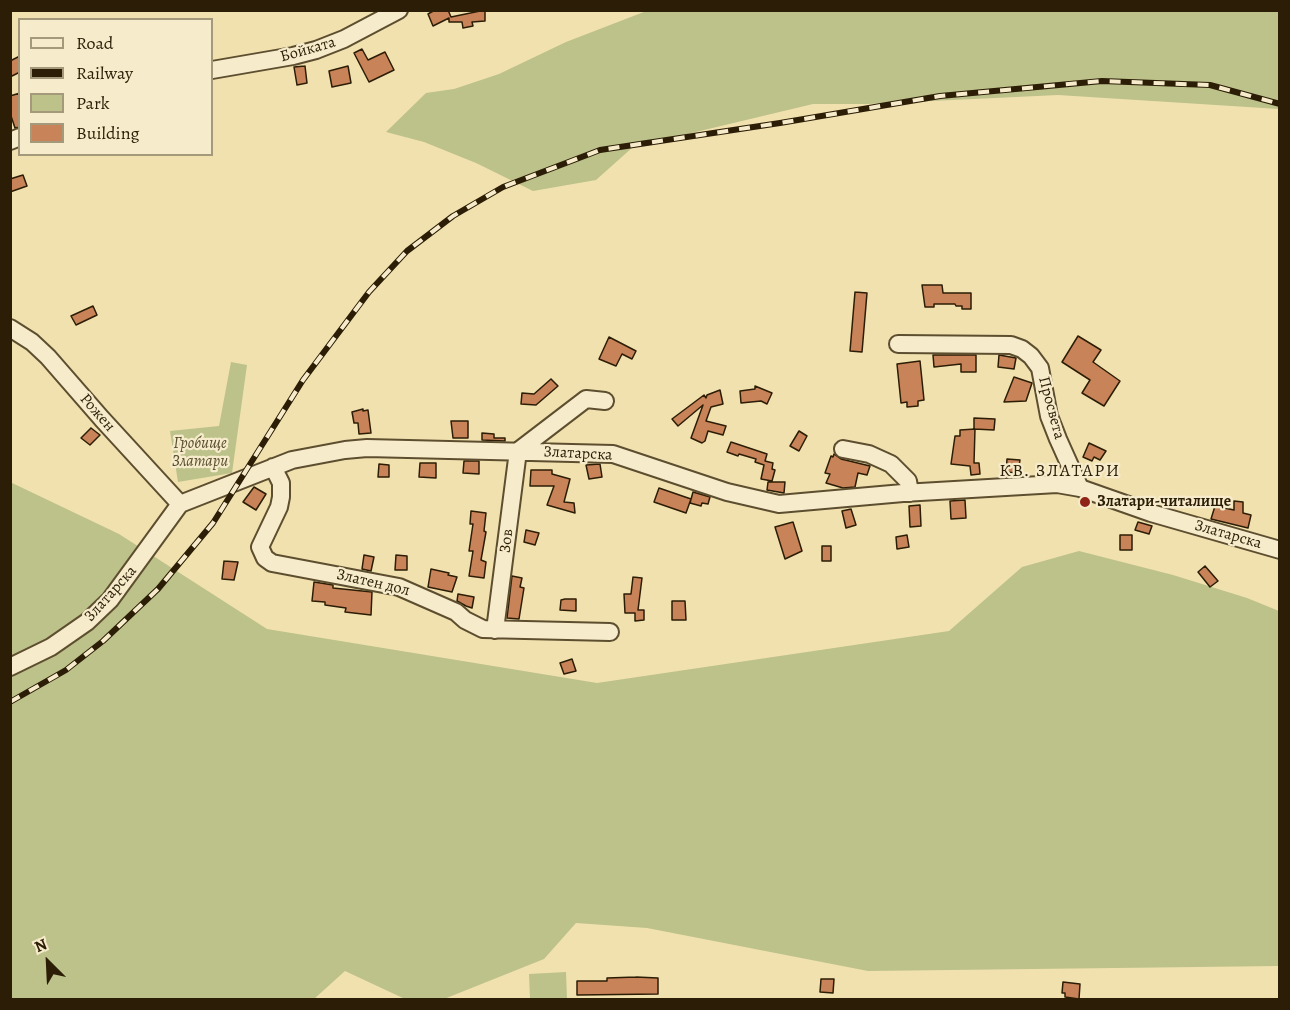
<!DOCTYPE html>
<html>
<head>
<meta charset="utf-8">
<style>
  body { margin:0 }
  #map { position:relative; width:1290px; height:1010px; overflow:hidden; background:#f1e1af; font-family:Alegreya,serif }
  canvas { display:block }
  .frame { position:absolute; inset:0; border:12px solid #2c1d06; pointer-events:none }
  .legend { position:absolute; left:18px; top:18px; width:195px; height:138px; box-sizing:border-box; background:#f6eccb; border:2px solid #a5997c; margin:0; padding:8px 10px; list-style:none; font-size:18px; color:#2c1d06 }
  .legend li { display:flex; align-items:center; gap:12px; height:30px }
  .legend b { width:30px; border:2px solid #a5997c }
  .north { position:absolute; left:18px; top:932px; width:60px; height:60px; -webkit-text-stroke:4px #f6eccb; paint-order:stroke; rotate:336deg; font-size:16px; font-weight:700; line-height:24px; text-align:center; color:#2c1d06 }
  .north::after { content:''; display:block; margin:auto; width:21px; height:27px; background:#2c1d06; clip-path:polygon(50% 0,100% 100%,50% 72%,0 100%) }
</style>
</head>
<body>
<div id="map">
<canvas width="1290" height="1010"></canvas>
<div class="frame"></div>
<ul class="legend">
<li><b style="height:8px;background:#f6eccb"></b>Road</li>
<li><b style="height:8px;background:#2c1d06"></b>Railway</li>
<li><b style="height:16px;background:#bcc28a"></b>Park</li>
<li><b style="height:16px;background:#c88359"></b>Building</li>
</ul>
<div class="north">N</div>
</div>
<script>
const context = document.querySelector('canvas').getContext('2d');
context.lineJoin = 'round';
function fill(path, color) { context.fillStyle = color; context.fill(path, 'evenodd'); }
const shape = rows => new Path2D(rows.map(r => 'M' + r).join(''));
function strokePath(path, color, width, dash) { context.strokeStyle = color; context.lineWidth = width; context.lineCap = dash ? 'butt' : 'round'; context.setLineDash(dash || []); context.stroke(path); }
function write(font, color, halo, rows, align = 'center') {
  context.font = font + ' Alegreya,serif'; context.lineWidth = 4.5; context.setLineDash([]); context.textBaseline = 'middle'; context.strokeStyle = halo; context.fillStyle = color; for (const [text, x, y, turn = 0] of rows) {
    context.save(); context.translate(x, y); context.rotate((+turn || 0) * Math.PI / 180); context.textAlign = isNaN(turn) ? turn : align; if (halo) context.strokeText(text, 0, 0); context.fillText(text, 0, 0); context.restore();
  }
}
fill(shape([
  [649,10,1279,11,1279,109,1058,95,868,104,813,104,633,147,596,180,533,191,476,163,424,142,386,132,426,93,454,89,499,74,566,42],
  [231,362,247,365,232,473,178,482,170,431,219,426],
  [10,482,119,534,267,629,597,683,949,631,1022,567,1079,551,1173,575,1247,598,1279,611,1279,966,868,971,647,928,576,923,544,959,444,999,405,999,345,971,314,999,11,999],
  [566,972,567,999,530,999,529,974]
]), '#bcc28a');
const building = shape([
  [435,10,448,10,451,17,485,10,485,21,472,22,473,26,463,28,462,22,449,22,449,18,433,26,428,14,435,10],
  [362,49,368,60,385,52,394,70,369,82,354,53,362,49],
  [20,56,20,72,10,77,10,61,20,56],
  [305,66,307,83,297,85,294,67,305,66],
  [348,66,351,83,332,87,329,71,348,66],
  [20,93,20,127,15,128,10,113,10,96,20,93],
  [23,175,27,186,10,192,10,179,23,175],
  [922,285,942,285,943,293,971,293,971,309,962,309,962,306,956,306,955,304,934,304,934,307,925,307,922,285],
  [855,292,867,293,862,352,850,351,855,292],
  [93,306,97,315,76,325,71,316,93,306],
  [1078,336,1101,350,1093,362,1120,381,1104,406,1082,393,1090,380,1062,362,1078,336],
  [609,337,636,351,632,359,622,354,616,366,599,359,609,337],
  [933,355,976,355,976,372,961,372,961,364,934,367,933,355],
  [999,355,1016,358,1014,369,998,367,999,355],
  [920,361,924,400,918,401,918,406,907,407,907,402,901,403,897,364,920,361],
  [1014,377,1032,383,1026,401,1004,402,1014,377],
  [551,379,558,386,536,405,521,404,522,393,534,394,551,379],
  [755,386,772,393,767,404,761,401,741,403,740,391,755,389,755,386],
  [720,390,723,404,711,407,706,421,726,426,723,435,708,431,705,441,702,443,691,438,703,405,678,426,672,419,704,395,706,398,707,395,720,390],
  [363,409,363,411,368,410,371,433,359,434,358,423,354,423,352,412,363,409],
  [974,418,995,419,994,430,974,429,974,418],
  [451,421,468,421,468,438,453,438,451,421],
  [91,428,100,435,90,445,81,438,91,428],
  [975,429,974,463,979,463,980,474,971,475,970,466,951,464,955,436,960,436,960,430,975,429],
  [799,431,807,436,799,451,790,446,799,431],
  [482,433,494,434,494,438,505,438,505,441,482,440,482,433],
  [731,442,767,454,765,461,773,463,772,469,775,470,772,481,761,479,764,465,755,462,756,459,739,454,738,456,727,452,731,442],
  [1089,443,1106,451,1100,460,1094,457,1092,461,1083,457,1089,443],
  [834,454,841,459,870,466,867,475,858,473,855,487,843,488,826,483,830,474,825,473,831,456,833,457,834,454],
  [1007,459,1020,460,1018,473,1006,472,1007,459],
  [464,461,479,461,479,474,463,473,464,461],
  [420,463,436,463,436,478,419,477,420,463],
  [379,464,389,465,389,477,378,477,379,464],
  [600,464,602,477,589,479,586,465,600,464],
  [531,470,552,470,552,474,570,479,564,502,574,503,575,513,547,505,554,486,530,486,531,470],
  [768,482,785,482,784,493,767,490,768,482],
  [254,487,266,494,256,510,243,502,254,487],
  [659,488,691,499,686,513,654,502,659,488],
  [693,492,710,497,708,504,702,503,701,506,690,503,693,492],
  [965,500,966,518,951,519,950,501,965,500],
  [1234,501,1243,502,1243,513,1251,515,1248,528,1211,519,1215,506,1234,510,1234,501],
  [920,505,921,526,910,527,909,506,920,505],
  [851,509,856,525,846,528,842,511,851,509],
  [471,511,486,513,484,531,486,532,481,560,486,562,484,578,469,576,473,551,469,551,473,524,470,524,471,511],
  [793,522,802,551,785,559,775,527,793,522],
  [1138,522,1152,526,1149,534,1135,530,1138,522],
  [526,530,539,533,535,545,524,542,526,530],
  [907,535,909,547,897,549,896,537,907,535],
  [1120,535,1132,535,1132,550,1120,550,1120,535],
  [822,546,831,546,831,561,822,561,822,546],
  [364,555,374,557,371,571,362,569,364,555],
  [396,555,407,556,407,570,395,570,396,555],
  [224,561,238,562,234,580,222,579,224,561],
  [1205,566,1218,581,1210,587,1198,572,1205,566],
  [431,569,449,573,448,575,457,577,452,592,428,587,431,569],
  [512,576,522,578,520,587,524,588,519,619,507,618,512,576],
  [633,577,642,578,638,610,644,610,644,620,635,621,635,613,625,613,624,594,631,594,633,577],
  [314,582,333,585,333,588,372,592,371,615,345,612,346,608,325,605,325,602,312,601,314,582],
  [458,594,474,597,472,608,466,606,457,601,458,594],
  [565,599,576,599,576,611,560,610,561,600,565,599],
  [672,601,685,601,686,620,672,620,672,601],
  [572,659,576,671,564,674,560,663,572,659],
  [636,977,658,978,658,994,577,995,577,981,607,981,607,978,636,977],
  [821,979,834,979,833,993,820,992,821,979],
  [1063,982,1080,984,1079,999,1065,997,1065,993,1062,993,1063,982]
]);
fill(building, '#c88359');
strokePath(building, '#2c1d06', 1.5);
const minor = shape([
  [212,70,293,56,316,50,344,39,399,10],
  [10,141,20,137],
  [10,328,32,342,48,357,102,419,180,504],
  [898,344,1011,345,1022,349,1031,356,1040,368,1049,416,1058,439,1080,488],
  [843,449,869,454,891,464,908,481,910,493],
  [273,467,281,483,281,497,279,507,260,547,265,558,272,563,399,587,456,612,465,620,483,629,610,632],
  [495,630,518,451,586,399,605,401],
  [10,667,51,647,87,622,110,600,180,504,292,460,345,450,367,448,613,454,727,492,779,504,903,493,1057,484,1080,488,1151,513,1280,550]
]);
strokePath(minor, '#5d4e30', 20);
strokePath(minor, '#f6eccb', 16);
const rail = shape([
  [10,702,66,670,103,641,158,589,213,523,303,380,369,292,407,251,453,216,503,187,600,150,780,123,940,96,1102,81,1210,85,1280,104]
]);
strokePath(rail, '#2c1d06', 6);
strokePath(rail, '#f6eccb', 4, [11]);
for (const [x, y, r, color] of [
  [1085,502,6,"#8f2418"]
]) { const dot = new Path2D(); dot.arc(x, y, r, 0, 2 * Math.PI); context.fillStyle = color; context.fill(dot); strokePath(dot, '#f6eccb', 2); }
write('16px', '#2c1d06', '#f6eccb', [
  ["Бойката",308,50,-16],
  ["Просвета",1051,408,75],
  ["Рожен",97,413,49],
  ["Златарска",578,454,3],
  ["Златарска",1228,535,16],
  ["Зов",507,541,-83],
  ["Златен дол",373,583,13],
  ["Златарска",111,594,-48]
]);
write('italic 16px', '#574f2e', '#f6eccb', [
  ["Гробище",200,444],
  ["Златари",200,462]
]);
write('bold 16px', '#2c1d06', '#f6eccb', [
  ["Златари-читалище",1097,502]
], 'left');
context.letterSpacing = '1.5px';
write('18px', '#2c1d06', '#f6eccb', [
  ["КВ. ЗЛАТАРИ",1060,472]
]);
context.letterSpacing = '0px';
</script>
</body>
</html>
